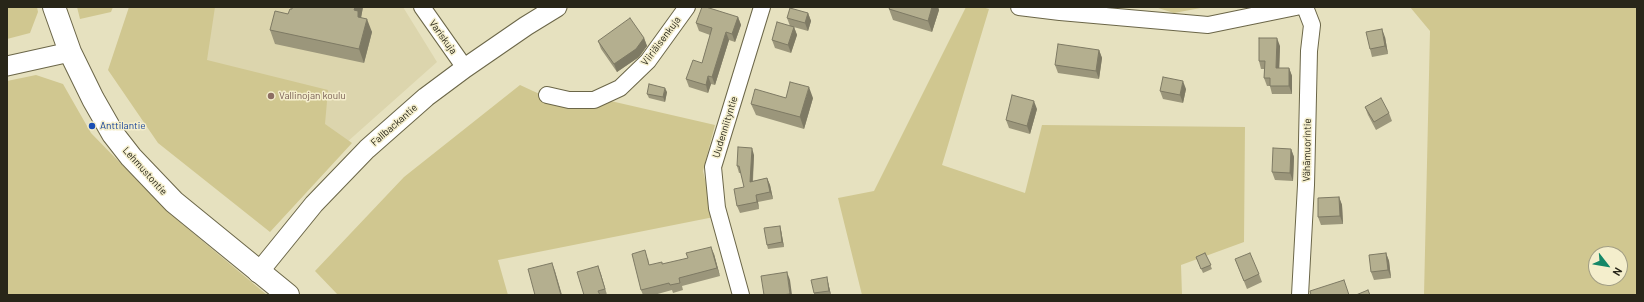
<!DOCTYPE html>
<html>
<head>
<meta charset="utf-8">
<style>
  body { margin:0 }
  #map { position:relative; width:1644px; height:302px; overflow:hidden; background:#e6e1bf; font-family:Barlow,sans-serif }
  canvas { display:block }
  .frame { position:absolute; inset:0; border:8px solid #282619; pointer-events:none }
  .north { position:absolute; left:1588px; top:246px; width:40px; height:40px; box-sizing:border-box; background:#f4eecc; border:1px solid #a29e84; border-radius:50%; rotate:121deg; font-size:11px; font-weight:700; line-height:16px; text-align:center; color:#282619 }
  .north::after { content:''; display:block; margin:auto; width:14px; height:18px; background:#148767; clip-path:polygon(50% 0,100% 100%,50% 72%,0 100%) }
</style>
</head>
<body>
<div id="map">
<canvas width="1644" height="302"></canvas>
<div class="frame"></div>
<div class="north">N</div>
</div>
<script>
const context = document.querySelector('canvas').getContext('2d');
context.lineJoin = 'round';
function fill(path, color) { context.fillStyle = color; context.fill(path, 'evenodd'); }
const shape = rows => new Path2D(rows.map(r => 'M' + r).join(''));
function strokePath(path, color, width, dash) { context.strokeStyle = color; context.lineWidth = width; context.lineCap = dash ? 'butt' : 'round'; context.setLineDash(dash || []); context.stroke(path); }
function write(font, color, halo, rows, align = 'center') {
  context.font = font + ' Barlow,sans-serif'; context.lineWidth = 3; context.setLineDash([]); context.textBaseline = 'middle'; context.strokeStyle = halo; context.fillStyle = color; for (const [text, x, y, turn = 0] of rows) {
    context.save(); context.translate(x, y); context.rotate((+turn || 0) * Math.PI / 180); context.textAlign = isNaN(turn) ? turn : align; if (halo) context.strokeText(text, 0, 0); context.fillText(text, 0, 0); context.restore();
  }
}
fill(shape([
  [149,7,403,7,437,62,328,159,212,158]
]), '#dcd5ad');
fill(shape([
  [7,7,37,7,38,12,30,33,7,39],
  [77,7,113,7,111,12,80,19],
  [129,7,215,7,207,60,328,90,325,124,352,143,270,232,158,143,108,70],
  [966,7,982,7,989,9,942,165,1025,193,1042,125,1245,127,1244,242,1181,265,1182,295,862,295,838,198,874,191],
  [1155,7,1206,7,1174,13],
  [1410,7,1637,7,1637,295,1424,295,1430,31],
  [1596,254,1620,254,1620,278,1596,278],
  [36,75,63,84,91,133,169,213,267,295,7,295,7,81],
  [520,85,546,97,602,99,715,125,703,171,714,217,498,260,508,295,338,295,315,271,404,177]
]), '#d0c790');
const minor = shape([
  [422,7,465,68],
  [1019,7,1060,12,1208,25,1296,7],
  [547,95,569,100,594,100,620,88,648,61,687,7],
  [741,295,717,208,713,167,762,7],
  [1300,295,1306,185,1309,51,1312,25,1305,7]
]);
const tertiary = shape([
  [7,66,70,52],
  [258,273,314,204,367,149,426,97,465,68,526,26,557,7]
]);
const secondary = shape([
  [54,7,70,52,93,99,113,134,131,157,174,202,288,295]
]);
strokePath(minor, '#6b6648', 18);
strokePath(tertiary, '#6b6648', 21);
strokePath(secondary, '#6b6648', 24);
strokePath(minor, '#fff', 16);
strokePath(tertiary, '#fff', 19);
strokePath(secondary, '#fff', 22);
fill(shape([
  [363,7,361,17,372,32,364,63,275,44,270,30,288,14],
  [890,7,938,7,939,10,932,32,893,20,889,9],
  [808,13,811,21,808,31,790,26,787,18],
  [738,17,741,25,735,42,729,40,715,85,711,84,708,93,689,87,686,79,702,63,710,35,699,31,696,23],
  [794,27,797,35,791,53,775,48,772,40],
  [1385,37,1388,54,1372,57,1370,49],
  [644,38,647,46,639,57,617,72,601,49,598,41],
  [1280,46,1279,68,1289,68,1292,76,1292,94,1272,94,1270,86,1267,86,1264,78,1264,69,1261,69,1259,61],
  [1099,50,1102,58,1099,79,1058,73,1055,65],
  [1186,89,1183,103,1163,99,1160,91],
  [667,92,665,102,649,98,647,94],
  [786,98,813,98,804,129,756,115,751,104],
  [1365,107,1389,113,1392,121,1376,130,1368,115],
  [1037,109,1030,134,1009,128,1006,120],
  [1291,149,1294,157,1293,181,1275,180,1272,172],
  [754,155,753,181,767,178,770,185,773,199,758,202,759,209,740,213,737,206,744,187,741,173,739,173,737,166],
  [1339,197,1342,205,1343,224,1321,225,1318,217],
  [780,226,781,230,784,247,768,249,767,245],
  [1205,253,1212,269,1203,273,1196,257],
  [1386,253,1389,261,1391,278,1374,280,1371,272],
  [714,254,720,276,682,286,683,290,673,293,672,290,654,295,643,295,641,290,648,258,649,265,663,264],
  [1235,259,1259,274,1262,282,1247,289],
  [598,266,607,295,584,295],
  [828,282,831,295,814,295,814,293]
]), '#9b967b');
fill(shape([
  [355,7,363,7,361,18,363,25,354,10],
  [932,7,938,7,939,10,932,32,928,21],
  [808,13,811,21,808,31,805,23],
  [738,17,741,25,735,42,732,34],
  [367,19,372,32,364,63,359,49],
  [794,27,797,35,791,53,788,45],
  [1382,29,1385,37,1388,54,1385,46],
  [726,32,729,40,715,85,712,77],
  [644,38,647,46,639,57,617,72,614,64],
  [1277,38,1280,46,1279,76,1276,68],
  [1099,50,1102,58,1099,79,1096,71],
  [1289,68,1292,76,1292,94,1289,86],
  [708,76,711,84,708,93,706,85],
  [1183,81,1186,89,1183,103,1180,95],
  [809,87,813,98,804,129,800,117],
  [665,88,667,92,665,102,663,97],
  [1034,101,1037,109,1030,134,1027,126],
  [752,148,754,155,752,189,750,182],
  [1291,149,1294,157,1293,181,1290,173],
  [767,178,770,185,773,199,770,192],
  [756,195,758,202,759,209,757,202],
  [1339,197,1342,205,1343,224,1340,216],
  [780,226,781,230,784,247,782,242],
  [711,247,714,254,720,276,717,268],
  [1386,253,1389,261,1391,278,1388,270],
  [552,263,555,271,562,295,561,295],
  [598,266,601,274,607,295,605,289],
  [787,272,790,280,792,295,790,295,790,294],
  [827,277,828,282,831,295,829,291]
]), '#7e7a64');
const building = shape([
  [292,7,355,7,354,10,358,11,358,17,367,19,359,49,270,30,275,11,288,14,290,9,292,9,292,7],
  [702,7,706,7,738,17,732,34,726,32,712,77,708,76,706,85,686,79,693,60,702,63,712,28,696,23,702,7],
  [890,7,932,7,928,21,889,9,890,7],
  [790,8,808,13,805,23,787,18,790,8],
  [630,18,644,38,636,49,614,64,598,41,630,18],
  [777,22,794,27,788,45,772,40,777,22],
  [1382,29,1385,46,1370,49,1366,32,1382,29],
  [1259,38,1277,38,1276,68,1289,68,1289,86,1270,86,1270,78,1264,78,1265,61,1259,61,1259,38],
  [1058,44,1099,50,1096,71,1055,65,1058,44],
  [1163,77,1183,81,1180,95,1160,91,1163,77],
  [790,82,809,87,800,117,751,104,755,89,786,98,790,82],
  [649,84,665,88,663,97,647,94,649,84],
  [1012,95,1034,101,1027,126,1006,120,1012,95],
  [1381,98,1389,113,1374,122,1365,107,1381,98],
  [738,147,752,148,750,182,767,178,770,192,756,195,757,202,737,206,734,189,744,187,739,166,737,166,738,147],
  [1273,148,1291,149,1290,173,1272,172,1273,148],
  [1339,197,1340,216,1318,217,1318,198,1339,197],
  [780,226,782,242,767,245,764,228,780,226],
  [711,247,717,268,679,278,680,283,670,285,669,283,641,290,632,254,645,250,649,265,662,262,662,264,688,258,686,253,711,247],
  [1205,253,1211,265,1201,269,1196,257,1205,253],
  [1250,253,1259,274,1244,281,1235,259,1250,253],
  [1386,253,1388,270,1371,272,1369,255,1386,253],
  [552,263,561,295,535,295,528,269,552,263],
  [598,266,605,289,598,291,600,295,584,295,577,272,598,266],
  [787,272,790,294,782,295,764,295,761,276,787,272],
  [827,277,829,291,814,293,811,280,827,277],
  [1344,280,1349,295,1311,295,1310,291,1344,280],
  [1368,290,1370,295,1356,295,1368,290]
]);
fill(building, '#b4af8f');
strokePath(building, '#7e7a64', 1);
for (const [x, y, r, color] of [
  [271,96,4,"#8d6e63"],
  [92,126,4,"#1a4fb4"]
]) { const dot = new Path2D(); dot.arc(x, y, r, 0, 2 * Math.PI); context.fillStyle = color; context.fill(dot); strokePath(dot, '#f4eecc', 1.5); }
write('10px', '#282619', '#f4eecc', [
  ["Variskuja",443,37,54],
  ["Viiriäisenkuja",661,41,-53],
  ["Fallbackantie",394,125,-41],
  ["Uudenniityntie",725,127,-73],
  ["Vähämuorintie",1307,150,-89],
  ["Lehmustontie",145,171,48]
]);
write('10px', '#785e54', '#f4eecc', [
  ["Vallinojan koulu",279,96]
], 'left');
write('10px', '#164399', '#f4eecc', [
  ["Anttilantie",100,126]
], 'left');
</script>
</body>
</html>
